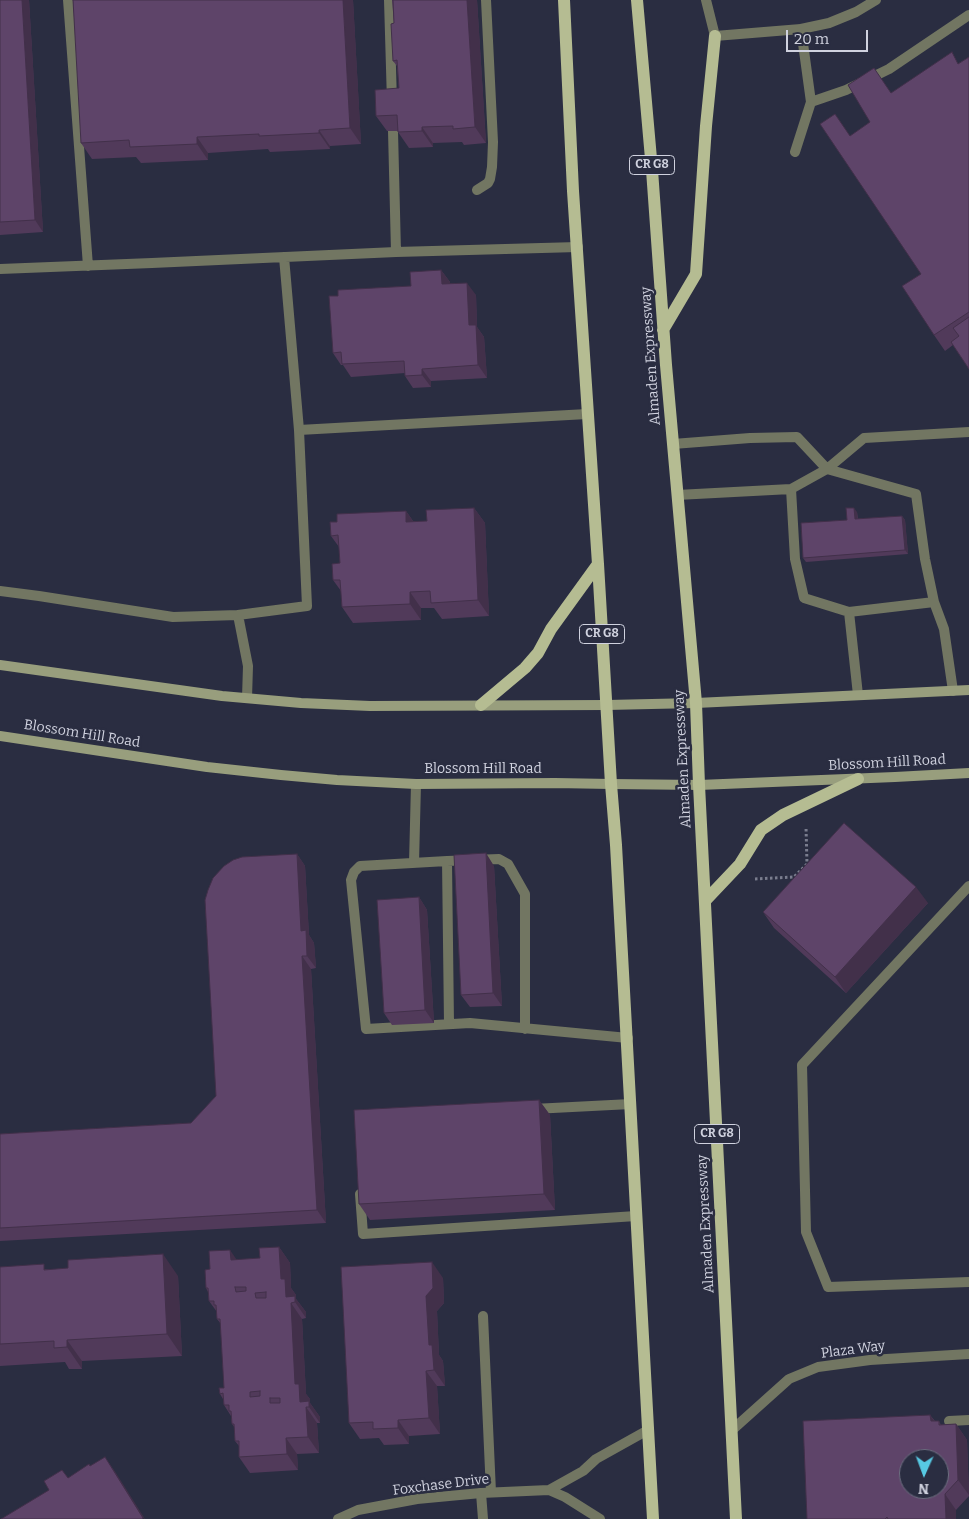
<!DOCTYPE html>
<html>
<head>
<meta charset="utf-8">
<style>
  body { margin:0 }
  #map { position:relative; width:969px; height:1519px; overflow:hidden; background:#2a2d41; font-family:Bitter,serif }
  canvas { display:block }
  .north { position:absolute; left:899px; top:1449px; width:50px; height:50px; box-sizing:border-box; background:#2a2d41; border:1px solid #6c6f80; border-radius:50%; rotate:182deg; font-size:14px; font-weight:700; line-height:20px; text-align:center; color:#d0d2df }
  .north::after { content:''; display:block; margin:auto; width:18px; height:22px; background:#57c9e3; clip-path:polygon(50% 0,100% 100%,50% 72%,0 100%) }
  .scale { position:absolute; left:786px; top:30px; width:82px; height:22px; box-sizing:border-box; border:2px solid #d0d2df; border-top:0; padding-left:6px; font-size:15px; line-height:18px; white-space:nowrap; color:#d0d2df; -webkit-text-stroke:4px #2a2d41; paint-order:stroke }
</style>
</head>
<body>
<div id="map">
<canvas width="969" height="1519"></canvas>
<div class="north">N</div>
<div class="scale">20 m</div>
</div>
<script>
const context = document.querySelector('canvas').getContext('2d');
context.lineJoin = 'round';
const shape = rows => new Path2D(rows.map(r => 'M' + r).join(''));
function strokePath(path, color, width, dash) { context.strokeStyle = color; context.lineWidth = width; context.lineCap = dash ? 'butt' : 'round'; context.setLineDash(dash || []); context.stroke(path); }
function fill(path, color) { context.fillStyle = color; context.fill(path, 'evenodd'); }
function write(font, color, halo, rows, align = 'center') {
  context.font = font + ' Bitter,serif'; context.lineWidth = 5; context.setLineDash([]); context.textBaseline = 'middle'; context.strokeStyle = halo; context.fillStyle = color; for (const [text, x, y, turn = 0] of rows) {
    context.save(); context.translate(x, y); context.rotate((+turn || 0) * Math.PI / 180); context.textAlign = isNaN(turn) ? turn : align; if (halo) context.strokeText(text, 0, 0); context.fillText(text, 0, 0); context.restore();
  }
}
strokePath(shape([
  [755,879,794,877,807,864,806,827]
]), '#7a7d8e', 3, [2.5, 2.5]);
strokePath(shape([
  [68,0,88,266],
  [389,0,392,102],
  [811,102,846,90,889,69,969,15],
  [393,131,396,252],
  [795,152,811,102,801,29],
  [477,190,488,183,490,179,492,167,493,142,486,0],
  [0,269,152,263,396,252,578,247],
  [299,430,587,414],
  [673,444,750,438,797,437,827,469,916,494,925,559,934,602],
  [791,489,795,559,804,598,849,612,934,602,944,629,953,691],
  [677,495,791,489,827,469,864,438,969,432],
  [0,591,39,596,173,617,238,615,307,606,299,430,284,257],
  [849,612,858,695],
  [238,615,248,666,247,698],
  [447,861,360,866,354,872,351,880,366,1029,470,1023,628,1038],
  [414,863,416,784],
  [969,886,802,1065,806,1232,828,1287,969,1282],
  [449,1024,447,861,499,859,508,864,525,894,525,1029],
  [533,1109,631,1104],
  [360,1194,363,1234,636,1216],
  [483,1316,491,1492],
  [949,1421,969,1420],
  [731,1431,789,1379,818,1367,870,1360,969,1354],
  [481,1493,483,1519]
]), '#727662', 10);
strokePath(shape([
  [706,0,715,36,801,29,829,23,856,12,876,0],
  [549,1490,583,1471,596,1459,648,1430],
  [338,1519,358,1510,417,1499,481,1493,549,1490,565,1497,600,1519]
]), '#727662', 10);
strokePath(shape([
  [0,665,222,696,301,703,370,706,607,705,696,703,969,690],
  [0,736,207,767,281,775,337,780,416,784,555,783,611,784,699,785,895,777,969,773]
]), '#989e7d', 10);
strokePath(shape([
  [564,0,573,191,598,564,611,784,616,845,653,1519],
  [637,0,652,170,666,365,696,703,699,785,736,1519],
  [663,330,696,274,706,126,715,36],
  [481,705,525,668,538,653,551,629,598,564],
  [705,901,740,864,761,830,783,815,858,779]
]), '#b5bc92', 12);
fill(shape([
  [0,0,29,0,43,232,0,235],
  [353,0,361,144,330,146,330,149,270,152,268,149,208,153,208,160,141,163,136,157,92,159,81,143],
  [392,0,477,0,486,143,464,145,462,142,433,143,433,147,409,148,398,132,398,131,387,131,376,116,399,88,397,66,393,61,394,23],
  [969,57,969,369,953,345,945,351,934,335,921,274,850,136,870,122,891,93,959,63],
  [441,270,450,282,450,284,476,295,477,327,484,337,487,378,431,381,431,387,413,388,405,376,405,373,351,377,343,365,341,365,333,353,338,296,411,286],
  [474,508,485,523,489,616,442,619,434,608,421,608,421,620,353,623,342,607,341,591,333,580,340,563,339,547,331,536,337,522,406,511,413,521,427,521],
  [857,512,858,519,902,516,905,520,908,554,806,562,803,558,847,520],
  [297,854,305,866,309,935,314,943,316,968,311,969,326,1223,0,1241,0,1134,191,1123,216,1096],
  [494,866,502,1006,470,1007,461,995],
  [419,897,427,910,434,1023,392,1025,384,1013],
  [928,903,846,993,774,928,763,912],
  [539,1100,550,1115,555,1210,370,1220,359,1204],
  [279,1247,290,1263,291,1288,296,1295,296,1299,306,1312,306,1318,302,1319,306,1394,310,1399,310,1403,320,1417,320,1423,317,1423,319,1453,297,1454,298,1470,250,1473,239,1457,239,1446,235,1441,235,1428,232,1424,231,1416,224,1405,223,1399,220,1394,224,1388,221,1324,217,1319,217,1312,209,1301,208,1292,206,1288,210,1269,236,1260,260,1258],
  [0,1267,178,1276,182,1356,82,1361,82,1369,69,1369,65,1362,0,1366],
  [443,1278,444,1303,437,1311,439,1355,443,1361,445,1386,437,1386,440,1434,409,1436,409,1444,384,1445,379,1438,360,1439,349,1423],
  [930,1415,935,1421,939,1421,941,1425,956,1424,967,1440,969,1496,956,1510,956,1519,807,1519]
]), '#513a5a');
fill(shape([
  [22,0,29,0,43,232,35,220],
  [343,0,353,0,361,144,350,128],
  [467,0,477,0,486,143,475,127],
  [422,127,433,143,433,147,422,131],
  [319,130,330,146,330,149,319,133],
  [197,137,208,153,208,160,197,144],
  [441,270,450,282,451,296,442,284],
  [467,283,476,295,477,327,484,337,487,378,478,365,469,325],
  [422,369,431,381,431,387,422,375],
  [474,508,485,523,489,616,478,600],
  [854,508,857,512,858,524,855,519],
  [406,511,417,527,406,522],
  [902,516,905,520,908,554,905,550],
  [410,592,421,608,421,620,410,604],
  [486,853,494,866,502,1006,493,993],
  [297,854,305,866,309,935,314,943,316,968,307,956,301,931],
  [916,887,928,903,846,993,835,977],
  [419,897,427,910,434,1023,425,1010],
  [302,956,311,969,326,1223,317,1210],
  [539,1100,550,1115,555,1210,544,1194],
  [279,1247,290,1263,291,1288,296,1295,296,1299,306,1312,306,1318,295,1302,291,1303,302,1319,306,1394,310,1399,310,1403,320,1417,320,1423,309,1407,306,1407,317,1423,319,1453,308,1437,300,1402,295,1384,286,1297,281,1279],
  [230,1250,241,1266,231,1260],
  [163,1254,178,1276,182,1356,167,1334],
  [432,1262,443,1278,444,1303,437,1311,439,1355,443,1361,445,1386,434,1370,429,1345,426,1296],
  [67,1340,82,1361,82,1369,67,1347],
  [426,1371,437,1386,440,1434,429,1418],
  [930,1415,941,1431,931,1421],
  [398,1420,409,1436,409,1444,398,1428],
  [956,1424,967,1440,969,1495,958,1480],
  [286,1438,297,1454,298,1470,287,1454],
  [105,1457,116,1473,145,1519,143,1518],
  [945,1494,956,1510,956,1519,946,1519]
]), '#42304a');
const building = shape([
  [0,0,22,0,35,220,0,222,0,0],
  [73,0,343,0,350,128,319,130,319,133,259,136,259,134,197,137,197,144,130,147,129,140,81,143,73,0],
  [393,0,467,0,475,127,453,129,453,126,422,127,422,131,398,132,397,115,376,116,375,90,399,88,397,60,393,61,391,24,394,23,393,0],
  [952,52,958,64,969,57,969,312,934,335,902,286,921,274,820,124,835,114,850,136,870,122,848,85,874,68,891,93,952,52],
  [441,270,442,284,467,283,469,325,476,325,478,365,422,369,422,375,405,376,404,361,342,364,341,352,333,353,329,296,338,296,338,290,411,286,410,272,441,270],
  [969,317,969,369,951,342,959,336,953,328,969,317],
  [474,508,478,600,431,603,430,591,410,592,410,604,342,607,340,580,333,580,332,564,340,563,338,535,331,536,330,522,337,522,337,514,406,511,406,522,427,521,426,510,474,508],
  [846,508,854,508,855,519,902,516,905,550,803,558,801,523,847,520,846,508],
  [844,823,916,887,835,977,763,912,844,823],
  [486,853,493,993,461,995,454,855,486,853],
  [297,854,301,931,306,930,307,956,302,956,317,1210,0,1228,0,1134,191,1123,216,1096,205,900,208,890,213,878,224,866,233,860,242,857,297,854],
  [419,897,425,1010,384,1013,377,900,419,897],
  [539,1100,544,1194,359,1204,354,1110,539,1100],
  [279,1247,281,1279,285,1279,286,1297,295,1296,295,1302,291,1303,295,1384,299,1384,300,1402,309,1401,309,1407,306,1407,308,1437,286,1438,287,1454,239,1457,239,1441,235,1441,234,1424,232,1424,231,1411,229,1411,229,1405,224,1405,223,1393,220,1394,219,1388,224,1388,220,1319,217,1319,216,1305,214,1305,214,1301,209,1301,208,1288,206,1288,205,1270,210,1269,209,1251,230,1250,231,1260,260,1258,259,1248,279,1247],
  [235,1287,246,1287,246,1291,236,1292,235,1287],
  [266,1292,266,1298,256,1298,255,1293,266,1292],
  [260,1391,260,1396,250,1397,250,1392,260,1391],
  [270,1398,280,1398,280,1403,270,1403,270,1398],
  [163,1254,167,1334,67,1340,67,1347,54,1348,54,1341,0,1344,0,1267,44,1264,44,1270,68,1268,68,1260,163,1254],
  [432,1262,433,1288,426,1296,429,1345,432,1345,434,1370,426,1371,429,1418,398,1420,398,1428,373,1429,373,1422,349,1423,341,1267,432,1262],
  [930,1415,931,1421,939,1421,939,1425,956,1424,958,1480,945,1494,946,1519,888,1519,887,1517,885,1519,807,1519,803,1421,930,1415],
  [909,1459,939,1459,939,1489,909,1489,909,1459],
  [105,1457,143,1518,142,1519,1,1519,49,1490,44,1481,62,1470,68,1478,89,1464,90,1466,105,1457]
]);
fill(building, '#5e4469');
strokePath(building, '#42304a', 1);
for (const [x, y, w] of [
  [652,165,45],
  [602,634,45],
  [717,1134,45]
]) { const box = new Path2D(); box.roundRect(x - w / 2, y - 9.5, w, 19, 4); context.fillStyle = '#2a2d41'; context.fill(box); strokePath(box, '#d0d2df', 1); }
write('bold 12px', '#d0d2df', null, [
  ["CR G8",652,165],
  ["CR G8",602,634],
  ["CR G8",717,1134]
]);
write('14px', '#d0d2df', '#2a2d41', [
  ["Almaden Expressway",651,356,-94],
  ["Blossom Hill Road",82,734,9],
  ["Almaden Expressway",683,759,-93],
  ["Blossom Hill Road",887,763,-3],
  ["Blossom Hill Road",483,769],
  ["Almaden Expressway",706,1224,-93],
  ["Plaza Way",853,1350,-7],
  ["Foxchase Drive",441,1485,-7]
]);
</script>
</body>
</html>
